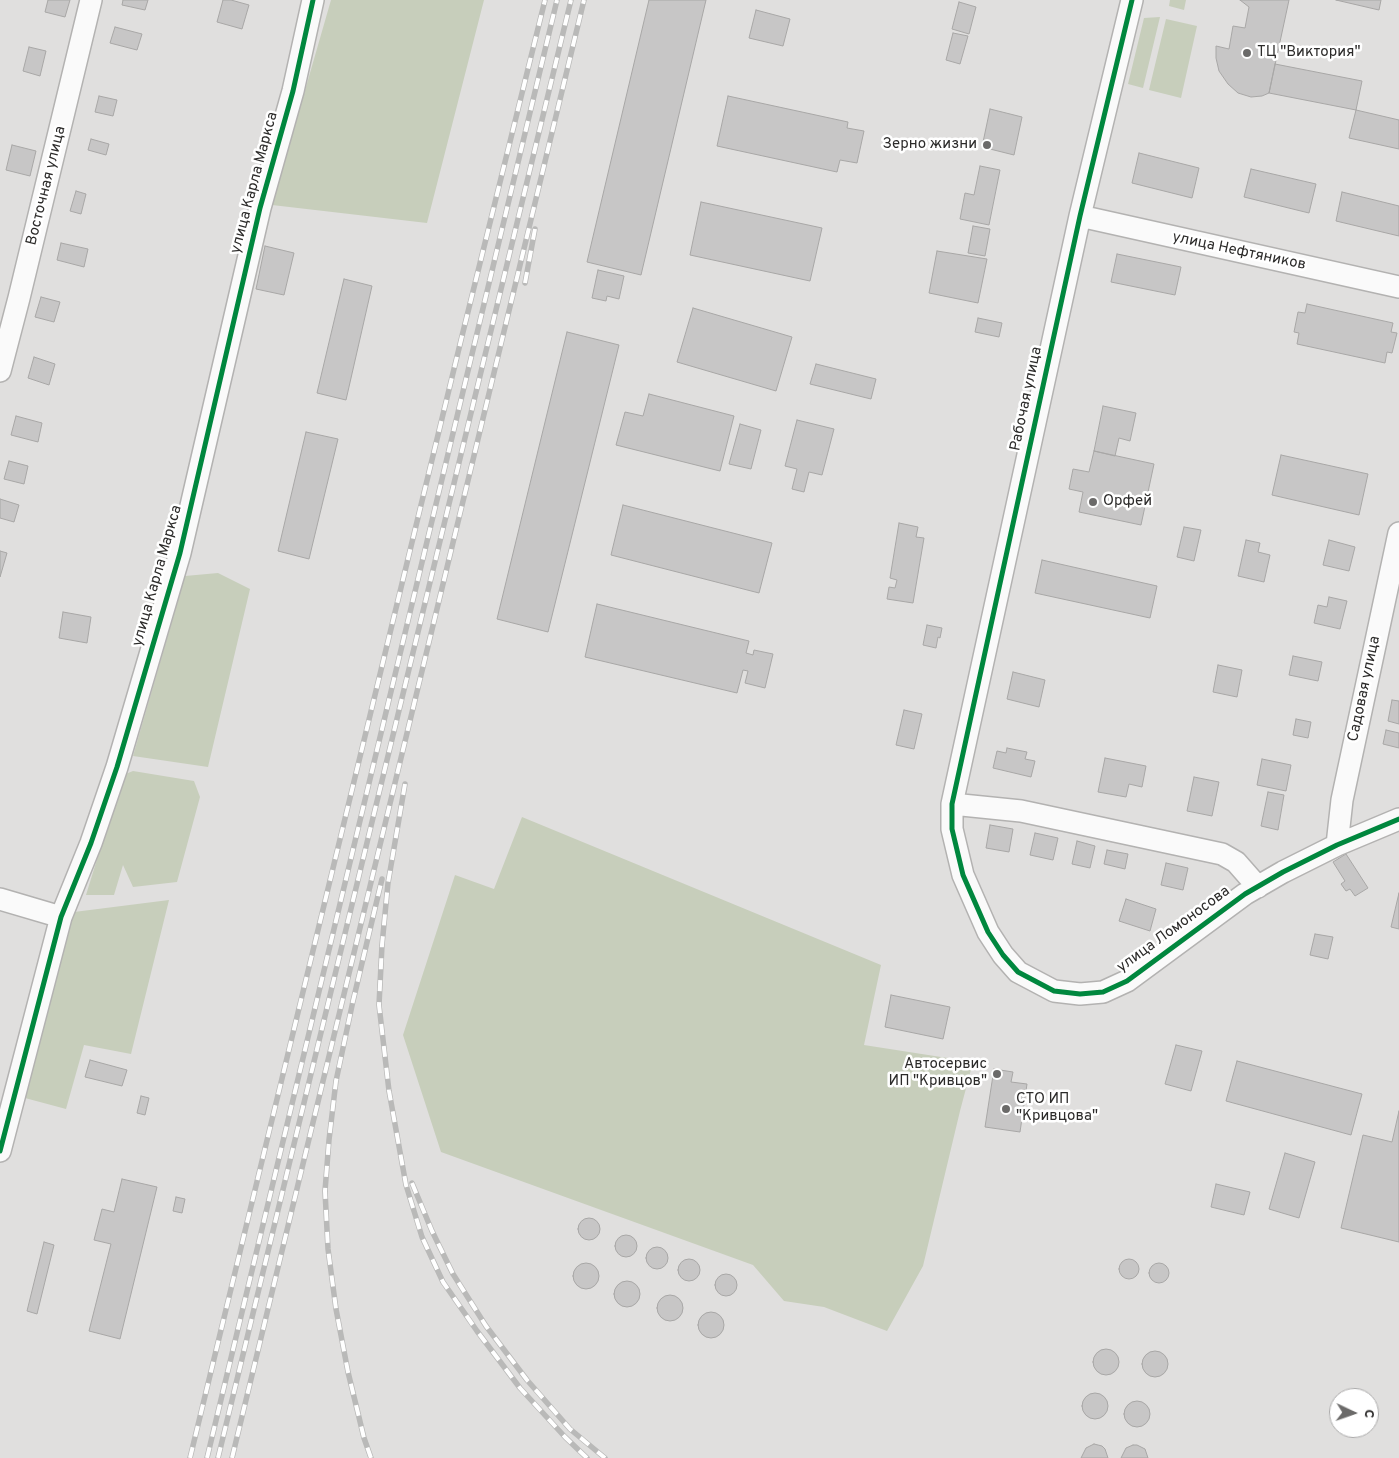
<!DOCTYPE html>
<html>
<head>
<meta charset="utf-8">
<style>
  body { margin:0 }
  #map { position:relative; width:1399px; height:1458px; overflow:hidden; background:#e0dfde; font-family:Overpass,sans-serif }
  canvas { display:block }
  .north { position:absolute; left:1329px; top:1388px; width:50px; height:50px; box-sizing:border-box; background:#fff; border:1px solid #abaaaa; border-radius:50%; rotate:93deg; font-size:14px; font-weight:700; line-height:20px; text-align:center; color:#2c2b2a }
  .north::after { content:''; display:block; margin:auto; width:18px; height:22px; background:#6b6a69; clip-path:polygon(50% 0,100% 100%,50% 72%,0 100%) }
</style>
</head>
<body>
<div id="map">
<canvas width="1399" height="1458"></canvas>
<div class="north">С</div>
</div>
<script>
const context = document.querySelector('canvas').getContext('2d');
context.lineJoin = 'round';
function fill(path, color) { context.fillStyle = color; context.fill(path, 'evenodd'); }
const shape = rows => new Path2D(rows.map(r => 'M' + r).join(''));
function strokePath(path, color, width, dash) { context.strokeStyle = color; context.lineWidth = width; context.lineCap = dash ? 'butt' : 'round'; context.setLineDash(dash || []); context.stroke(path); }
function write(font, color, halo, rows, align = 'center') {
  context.font = font + ' Overpass,sans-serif'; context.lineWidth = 5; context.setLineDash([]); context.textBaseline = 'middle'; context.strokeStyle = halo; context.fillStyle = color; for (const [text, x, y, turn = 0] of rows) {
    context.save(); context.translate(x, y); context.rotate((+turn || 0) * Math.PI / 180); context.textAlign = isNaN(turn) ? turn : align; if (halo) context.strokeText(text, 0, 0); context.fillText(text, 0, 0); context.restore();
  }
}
fill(shape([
  [331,0,484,0,427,223,272,205],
  [1170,0,1186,0,1184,10,1169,6],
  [1160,17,1143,88,1128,84,1144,18],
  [1166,19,1197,26,1181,98,1149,90],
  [218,573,250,589,208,767,133,756,185,576],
  [133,771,194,781,200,797,177,882,133,887,123,865,114,895,86,895,123,775],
  [522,817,881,965,864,1045,973,1062,960,1111,923,1266,887,1331,824,1307,784,1301,753,1265,441,1152,403,1035,455,875,494,889],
  [169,900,131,1054,84,1045,66,1109,25,1098,74,912]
]), '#c7cebb');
const building = shape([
  [48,0,70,0,65,17,45,12,48,0],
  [123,0,148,0,145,10,122,5,123,0],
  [223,0,231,0,249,5,242,29,217,22,223,0],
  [649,0,706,0,641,275,587,262,649,0],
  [1240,0,1289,0,1269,93,1262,96,1251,97,1238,93,1228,84,1219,71,1216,58,1216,46,1229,49,1233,26,1245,28,1249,7,1240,0],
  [1336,0,1381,0,1379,10,1336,0],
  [959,2,976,7,969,34,952,29,959,2],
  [756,10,790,19,783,46,749,38,756,10],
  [115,27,142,34,137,50,110,43,115,27],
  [953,33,968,36,960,64,946,60,953,33],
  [29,47,46,51,40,76,23,71,29,47],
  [1275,64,1362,81,1356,110,1269,93,1275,64],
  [99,96,117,100,113,116,95,112,99,96],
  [728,96,848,122,847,128,864,131,857,163,840,160,837,172,717,146,728,96],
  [990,109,1022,117,1014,155,982,147,990,109],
  [1356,110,1399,120,1399,149,1349,138,1356,110],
  [91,139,109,144,106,155,88,150,91,139],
  [12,145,36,151,30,176,6,170,12,145],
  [1139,153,1199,168,1192,198,1132,183,1139,153],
  [980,166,1000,170,989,225,960,219,965,193,974,195,980,166],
  [1251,169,1316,184,1309,213,1244,197,1251,169],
  [76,191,86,194,81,214,70,211,76,191],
  [1342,192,1399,206,1399,236,1336,221,1342,192],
  [701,202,822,228,810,281,690,255,701,202],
  [973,226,990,229,985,256,968,253,973,226],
  [61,243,88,249,84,267,57,260,61,243],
  [265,246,294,253,284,295,256,289,265,246],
  [937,251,987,259,978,303,929,293,937,251],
  [1117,254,1181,267,1175,295,1111,282,1117,254],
  [598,270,624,276,619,299,607,296,606,301,592,298,598,270],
  [344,279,372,286,346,400,317,393,344,279],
  [41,297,60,302,54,322,35,317,41,297],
  [1307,304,1393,323,1391,332,1397,333,1392,353,1387,352,1385,363,1297,344,1299,333,1294,332,1298,312,1305,313,1307,304],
  [693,308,792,337,776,391,677,362,693,308],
  [978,318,1002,323,999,337,975,332,978,318],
  [567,332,619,345,548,632,497,619,567,332],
  [34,357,55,364,49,385,28,378,34,357],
  [816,364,876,379,871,399,810,384,816,364],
  [649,394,734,416,720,471,616,445,625,412,643,416,649,394],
  [1103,406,1136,413,1130,441,1119,438,1115,456,1094,451,1103,406],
  [16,416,42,423,38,442,11,435,16,416],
  [797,420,834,429,822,475,809,472,804,492,792,489,797,469,785,466,797,420],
  [740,424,761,430,751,469,729,464,740,424],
  [306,432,338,439,309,559,278,551,306,432],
  [1094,451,1154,464,1141,525,1079,512,1083,492,1069,489,1073,469,1089,472,1094,451],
  [1281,455,1368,474,1359,515,1272,495,1281,455],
  [9,461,28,466,24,484,4,479,9,461],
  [0,499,19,505,14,522,0,518,0,499],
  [623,505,772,543,759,593,611,555,623,505],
  [899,523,918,527,916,537,924,538,913,603,887,599,889,587,895,588,897,580,890,578,899,523],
  [1184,527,1201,530,1194,561,1177,557,1184,527],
  [1246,540,1260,543,1258,552,1270,555,1264,582,1238,576,1246,540],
  [1329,540,1355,547,1349,571,1323,565,1329,540],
  [0,551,7,553,0,577,0,551],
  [1042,560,1157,586,1150,618,1035,593,1042,560],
  [1329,597,1347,601,1340,629,1314,623,1318,605,1327,607,1329,597],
  [597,604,749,641,746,653,753,655,754,650,773,654,765,688,745,683,748,671,743,670,737,693,585,657,597,604],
  [63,612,91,617,87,643,59,638,63,612],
  [927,625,942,628,940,638,938,637,936,648,923,645,927,625],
  [1293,656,1322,662,1318,681,1289,675,1293,656],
  [1218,665,1242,670,1237,697,1213,692,1218,665],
  [1013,672,1045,680,1039,707,1007,699,1013,672],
  [1392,700,1399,701,1399,724,1388,721,1392,700],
  [904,710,922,714,914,749,896,745,904,710],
  [1296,719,1311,722,1308,738,1293,735,1296,719],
  [1386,730,1399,733,1399,748,1383,744,1386,730],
  [1007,748,1027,752,1025,759,1035,761,1031,777,993,768,997,751,1006,753,1007,748],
  [1105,758,1146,766,1142,787,1129,784,1126,797,1098,792,1105,758],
  [1262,759,1291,765,1286,791,1257,785,1262,759],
  [1194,777,1219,782,1212,816,1187,811,1194,777],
  [1268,792,1284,795,1278,830,1261,826,1268,792],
  [990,825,1013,829,1009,852,986,848,990,825],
  [1035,833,1058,838,1053,860,1030,855,1035,833],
  [1077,841,1095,846,1090,868,1072,864,1077,841],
  [1107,850,1128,854,1125,869,1104,864,1107,850],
  [1346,854,1368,888,1355,896,1350,889,1346,891,1341,884,1345,881,1333,862,1346,854],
  [1166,863,1188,868,1183,890,1161,885,1166,863],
  [1399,893,1399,929,1391,927,1399,893],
  [1126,899,1156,909,1150,931,1119,921,1126,899],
  [1315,934,1333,937,1328,959,1310,955,1315,934],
  [891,995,950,1007,943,1039,885,1027,891,995],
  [1176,1045,1202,1051,1191,1091,1165,1084,1176,1045],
  [90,1060,127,1070,122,1086,85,1077,90,1060],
  [1237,1061,1362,1094,1351,1135,1226,1101,1237,1061],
  [994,1069,1013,1072,1011,1082,1027,1084,1020,1132,985,1127,994,1069],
  [141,1096,149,1098,145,1115,137,1113,141,1096],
  [1399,1111,1399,1242,1341,1228,1363,1135,1392,1142,1399,1111],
  [1285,1153,1315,1162,1299,1218,1269,1209,1285,1153],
  [122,1179,157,1187,120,1339,89,1331,111,1244,94,1240,102,1209,114,1212,122,1179],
  [1216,1184,1250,1192,1244,1215,1211,1207,1216,1184],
  [176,1197,185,1199,182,1213,173,1211,176,1197],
  '578 1229a11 11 0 1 1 22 0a11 11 0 1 1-22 0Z',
  '615 1246a11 11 0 1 1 22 0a11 11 0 1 1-22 0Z',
  [44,1242,54,1245,37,1314,27,1311,44,1242],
  '646 1258a11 11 0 1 1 22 0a11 11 0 1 1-22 0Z',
  '1119 1269a10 10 0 1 1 20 0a10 10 0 1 1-20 0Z',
  '678 1270a11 11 0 1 1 22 0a11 11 0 1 1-22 0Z',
  '573 1276a13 13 0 1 1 26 0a13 13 0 1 1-26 0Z',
  '1149 1273a10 10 0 1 1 20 0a10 10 0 1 1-20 0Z',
  '715 1285a11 11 0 1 1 22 0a11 11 0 1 1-22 0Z',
  '614 1294a13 13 0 1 1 26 0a13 13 0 1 1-26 0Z',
  '657 1308a13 13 0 1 1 26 0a13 13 0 1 1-26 0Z',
  '698 1325a13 13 0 1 1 26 0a13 13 0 1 1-26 0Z',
  '1093 1362a13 13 0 1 1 26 0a13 13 0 1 1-26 0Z',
  '1142 1364a13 13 0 1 1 26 0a13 13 0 1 1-26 0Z',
  '1082 1406a13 13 0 1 1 26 0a13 13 0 1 1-26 0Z',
  '1124 1414a13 13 0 1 1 26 0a13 13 0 1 1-26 0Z',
  [1094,1444,1102,1446,1105,1449,1108,1458,1081,1458,1086,1448,1094,1444],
  [1133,1445,1137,1445,1145,1449,1148,1458,1121,1458,1126,1448,1133,1445]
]);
fill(building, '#c7c6c6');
strokePath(building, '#a8a7a6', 1);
const minor = shape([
  [1132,0,1080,216,952,804,952,829,963,875,988,932,1003,955,1018,972,1054,991,1080,994,1103,992,1127,981,1245,894,1283,872,1337,845,1399,819],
  [1080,216,1399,287],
  [0,371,19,298,91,0],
  [952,804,1021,811,1222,854,1236,862,1258,887],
  [1337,845,1342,800,1399,533],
  [0,899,61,917],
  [0,1151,61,917,91,843,117,767,180,553,260,208,293,91,313,0]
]);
strokePath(minor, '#b3b2b1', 24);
strokePath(minor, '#fafafa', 21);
const rail = shape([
  [525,283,535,229],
  [405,784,388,883,382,945,379,1005,389,1091,406,1185,422,1237,443,1282,477,1331,520,1388,565,1437,587,1458],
  [412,1183,432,1231,453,1274,486,1326,527,1380,570,1429,605,1458],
  [190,1458,462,336,545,0],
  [207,1458,557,0],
  [218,1458,571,0],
  [232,1458,584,0],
  [371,1458,364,1438,348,1372,336,1309,328,1249,325,1191,329,1140,336,1081,353,1001,382,879]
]);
strokePath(rail, '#b9b9b8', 5.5);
strokePath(rail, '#fff', 4, [11]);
strokePath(shape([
  [1132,0,1080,216,952,804,952,829,963,875,988,932,1003,955,1018,972,1054,991,1080,994,1103,992,1127,981,1245,894,1283,872,1337,845,1399,819],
  [0,1151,61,917,91,843,117,767,180,553,260,208,293,91,313,0]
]), '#00873e', 5);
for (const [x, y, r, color] of [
  [1247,53,5,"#6b6a69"],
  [987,145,5,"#6b6a69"],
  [1093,502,5,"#6b6a69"],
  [997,1074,5,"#6b6a69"],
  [1006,1109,5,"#6b6a69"]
]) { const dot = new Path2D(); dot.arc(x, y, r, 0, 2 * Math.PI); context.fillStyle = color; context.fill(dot); strokePath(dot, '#fff', 2); }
write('15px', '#2c2b2a', '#fff', [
  ["ТЦ \"Виктория\"",1257,53],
  ["Зерно жизни",977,145,"right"],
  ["Орфей",1103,502],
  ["Автосервис",987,1065,"right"],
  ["ИП \"Кривцов\"",987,1082,"right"],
  ["СТО ИП",1016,1100],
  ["\"Кривцова\"",1016,1117]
], 'left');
write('15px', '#2c2b2a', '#fff', [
  ["улица Карла Маркса",255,183,-75],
  ["Восточная улица",47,186,-76],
  ["улица Нефтяников",1239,252,12],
  ["Рабочая улица",1027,399,-78],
  ["улица Карла Маркса",158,576,-74],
  ["Садовая улица",1365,689,-78],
  ["улица Ломоносова",1174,930,-36]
]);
</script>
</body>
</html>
